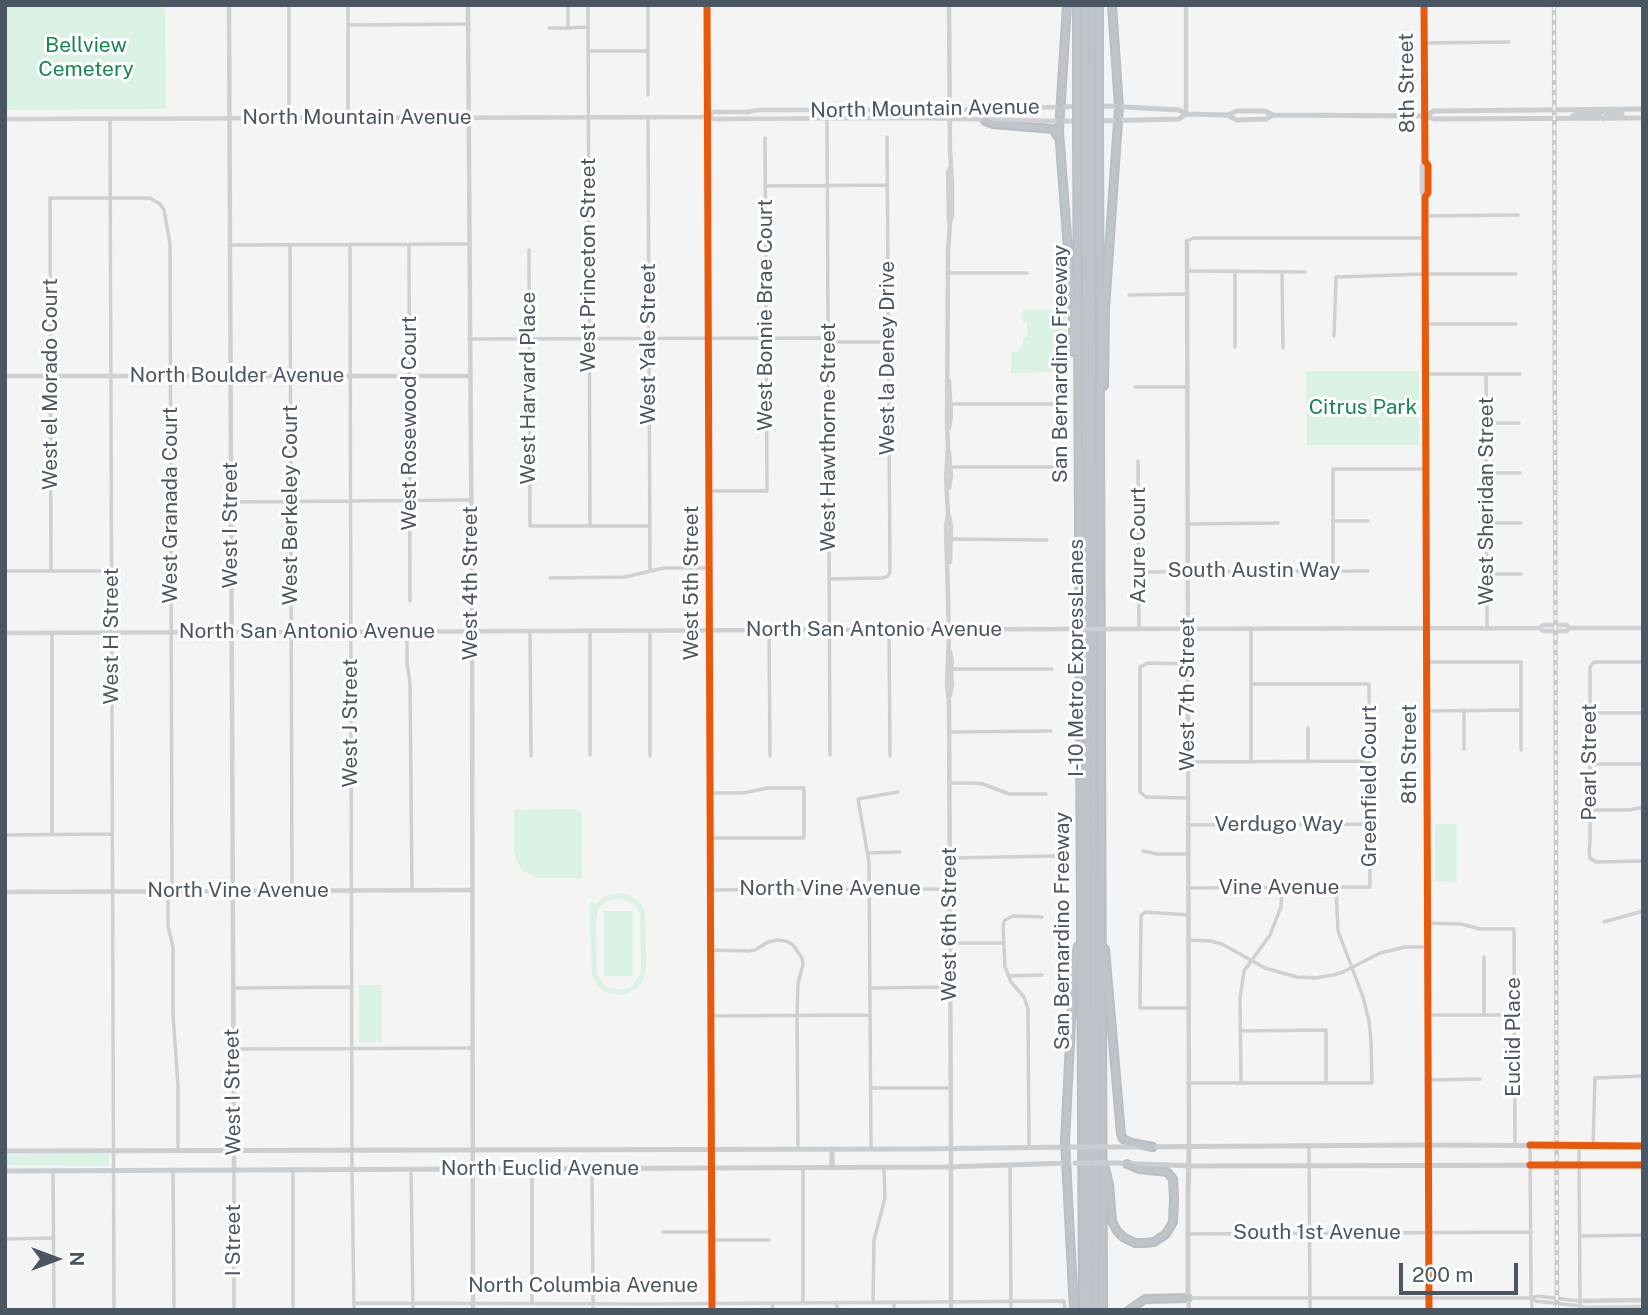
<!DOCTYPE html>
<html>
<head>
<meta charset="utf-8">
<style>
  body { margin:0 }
  #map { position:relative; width:1648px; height:1315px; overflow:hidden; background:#f4f4f4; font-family:"Public Sans",sans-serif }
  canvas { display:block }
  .frame { position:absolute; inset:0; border:7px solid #4a5661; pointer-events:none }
  .north { position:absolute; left:21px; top:1224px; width:70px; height:70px; -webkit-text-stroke:5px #fff; paint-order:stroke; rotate:90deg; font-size:19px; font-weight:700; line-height:28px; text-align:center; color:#4a5661 }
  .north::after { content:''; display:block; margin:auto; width:24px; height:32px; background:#4a5661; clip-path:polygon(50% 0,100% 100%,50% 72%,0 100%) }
  .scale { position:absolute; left:1399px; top:1263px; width:119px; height:32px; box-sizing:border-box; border:4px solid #4a5661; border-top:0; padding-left:9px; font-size:21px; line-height:24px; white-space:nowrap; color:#4a5661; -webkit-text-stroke:5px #fff; paint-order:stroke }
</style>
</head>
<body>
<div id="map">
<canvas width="1648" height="1315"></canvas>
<div class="frame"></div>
<div class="north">N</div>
<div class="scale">200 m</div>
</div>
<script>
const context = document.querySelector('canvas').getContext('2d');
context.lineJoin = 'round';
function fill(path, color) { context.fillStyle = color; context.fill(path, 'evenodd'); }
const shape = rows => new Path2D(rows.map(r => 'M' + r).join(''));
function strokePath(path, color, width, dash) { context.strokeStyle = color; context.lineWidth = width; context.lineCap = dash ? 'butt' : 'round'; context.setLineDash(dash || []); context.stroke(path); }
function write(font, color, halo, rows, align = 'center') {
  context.font = font + ' "Public Sans",sans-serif'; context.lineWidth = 6; context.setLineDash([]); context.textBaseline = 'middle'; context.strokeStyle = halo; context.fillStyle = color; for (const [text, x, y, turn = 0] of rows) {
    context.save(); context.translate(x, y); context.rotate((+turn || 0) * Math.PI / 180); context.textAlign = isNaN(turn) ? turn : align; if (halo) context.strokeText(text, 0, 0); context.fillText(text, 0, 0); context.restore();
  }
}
fill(shape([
  [5,5,165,5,166,109,5,110],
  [1022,310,1067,310,1067,356,1055,357,1055,372,1011,373,1011,352,1017,352,1023,345,1023,338,1027,337,1027,322,1022,322],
  [1306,371,1419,371,1419,445,1307,445],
  [575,809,582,814,582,878,537,878,523,871,517,861,514,852,514,810],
  [1435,824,1457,824,1457,882,1435,881],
  [618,893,627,894,635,898,641,904,645,912,646,967,643,980,638,987,627,994,618,995,606,992,599,987,592,976,591,967,590,902,596,904,606,896],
  [622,898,634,904,640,913,641,967,640,974,634,983,629,988,618,990,605,986,597,974,596,921,598,910,605,902,611,899],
  [604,911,633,911,633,976,604,976],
  [359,985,382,985,382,1042,359,1042],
  [109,1154,109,1166,5,1165,7,1155]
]), '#d9f2e3');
const motorway = shape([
  [1067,5,1059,131,1073,316,1073,352],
  [1077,5,1077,100],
  [1085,5,1085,100],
  [1091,100,1092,5],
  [1099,100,1099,5],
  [985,121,993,124,1053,129,1058,137],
  [1077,130,1083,1310],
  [1091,130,1096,1310],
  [1099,130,1103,1310],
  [1085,132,1089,1310],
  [1104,386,1105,309,1119,107,1112,5],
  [1105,949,1121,1134,1123,1139,1132,1143,1153,1147],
  [1104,1164,1109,1184,1112,1221,1117,1231,1123,1237,1135,1243,1146,1243,1154,1242,1166,1234,1173,1222,1174,1199,1173,1179,1167,1172,1139,1169,1127,1164],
  [1074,1310,1065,1141,1074,964,1078,946],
  [1129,1310,1145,1299,1188,1298]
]);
strokePath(motorway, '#b9bec3', 10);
strokePath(shape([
  [289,5,289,118],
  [348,5,348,118],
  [568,5,568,28,588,27],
  [588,5,590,525],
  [648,5,648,95],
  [348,25,468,24],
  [549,28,568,28],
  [1424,43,1509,42],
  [588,51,648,51],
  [648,117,650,571],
  [827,118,830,755],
  [110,119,114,1310],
  [765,186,887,185],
  [1425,216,1518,215],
  [1187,241,1194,238,1425,238],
  [350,244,352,1170,354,1310],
  [409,244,410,601],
  [229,245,469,244],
  [290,245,292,891],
  [529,250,530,526,650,526],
  [1188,271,1305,272],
  [1282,272,1283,348],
  [948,273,1027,273],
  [1129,295,1186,294],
  [1426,324,1516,324],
  [1334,336,1336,277,1425,274,1516,274],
  [469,339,823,338,829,342,888,342],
  [1235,347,1235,271],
  [1426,374,1520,374],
  [1486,374,1487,629],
  [1135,387,1186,387],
  [949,404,1055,404],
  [1486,423,1519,423],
  [1138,461,1139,629],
  [951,467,1054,467],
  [1487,473,1520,473],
  [710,491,767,491,765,138],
  [231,502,470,500],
  [1333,521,1368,521],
  [1488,523,1521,523],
  [1187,524,1278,523],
  [948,539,1047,540],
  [5,571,111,571],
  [51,571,50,198,150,198,160,204,164,210,170,244,172,891],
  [1140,572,1368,571],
  [1333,572,1333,469,1426,469],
  [1488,574,1521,574],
  [550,578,625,577,664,568,709,568],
  [829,579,883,578,888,576,890,572,887,137],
  [1251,628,1251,761],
  [769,630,770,756],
  [889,630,890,756],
  [590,631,590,755],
  [650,631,650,756],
  [407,632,407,663,410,683,412,891],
  [530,632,531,756],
  [52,633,52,834],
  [1427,662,1521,662,1521,750],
  [1643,662,1594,662,1590,667,1590,841,1589,852,1590,858,1596,862,1643,861],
  [950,669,1052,669],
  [1464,710,1464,749],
  [1428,711,1521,710],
  [1590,713,1643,713],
  [1308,728,1308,761],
  [949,732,1051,731],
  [1188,762,1370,761],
  [1590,764,1643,764],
  [949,783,974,783,983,784,1009,794,1046,794],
  [711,793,743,793,768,788,804,788,804,838,711,838],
  [1188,798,1146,797,1140,792,1140,667,1148,663,1188,664],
  [1591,810,1630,810,1643,807],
  [1189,825,1369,824],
  [5,835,112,834],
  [1143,851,1158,854,1189,854],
  [868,853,900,852],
  [950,858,1054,856],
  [1188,888,1370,887,1369,684,1251,684],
  [710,890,950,889],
  [168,891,168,926,173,947,173,1015,178,1086,178,1150],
  [1188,915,1145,912,1141,916,1140,1008,1189,1008],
  [1604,922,1643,911],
  [1428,923,1461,924,1480,929,1514,929,1515,1145],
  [1188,940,1211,941,1222,944,1265,968,1297,977,1315,978,1333,975,1343,972,1380,953,1405,947,1428,947],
  [950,943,1004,943],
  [710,950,748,951,755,950,768,942,777,940,786,941,793,945,802,958,803,965,798,983,797,1016,798,1149],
  [1484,957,1484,1014],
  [1008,976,1042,975],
  [233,988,352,987],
  [870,988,950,987],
  [1429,1015,1514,1015],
  [710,1016,869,1015],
  [1240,1031,1326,1030,1326,1083],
  [233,1049,472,1048],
  [1429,1080,1480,1079],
  [1190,1083,1372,1083,1371,1041,1369,1021,1363,997,1338,931,1336,887],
  [1241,1083,1240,998,1244,971,1270,935,1281,907,1282,888],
  [871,1088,950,1088],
  [1530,1145,1531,1293,1532,1310],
  [1029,1146,1028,1009,1024,997,1011,982,1005,967,1003,925,1005,920,1013,916,1042,917],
  [1579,1146,1580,1310],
  [1593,1146,1595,1078,1643,1076],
  [1309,1147,1310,1310],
  [871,1148,869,862,858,799,898,792],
  [1010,1165,1011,1310],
  [532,1168,532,1303],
  [592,1168,593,1310],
  [803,1168,803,1302],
  [411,1169,413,1310],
  [173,1170,174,1310],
  [234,1170,234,1310],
  [293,1170,293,1310],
  [53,1171,54,1310],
  [663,1232,712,1232],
  [1187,1234,1531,1232],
  [1580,1236,1643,1235],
  [5,1239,54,1238],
  [712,1240,769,1240],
  [1188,1298,1532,1298,1537,1296,1580,1301],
  [1532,1298,1536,1301,1580,1306],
  [837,1302,837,1310],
  [873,1302,874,1240,885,1198,884,1168],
  [894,1302,894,1310],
  [354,1303,652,1304,1064,1301,1065,1310],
  [772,1310,773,1303]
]), '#ced0d2', 3.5);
strokePath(shape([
  [229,5,234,1170],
  [707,5,712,1310],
  [949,5,950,149,952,183,952,217,950,222,948,252,947,424,948,448,946,477,948,515,946,526,949,636,947,684,949,701,951,1148],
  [1424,5,1425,161,1428,165,1428,193,1425,197,1425,238,1429,1310],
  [1425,197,1422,193,1422,165,1425,161],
  [949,222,948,172,950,168],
  [1187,241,1189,1147],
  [5,376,470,376],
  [949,428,951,416,949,381],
  [949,452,951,476,949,488],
  [949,516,951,526,950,562],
  [950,652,952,661,951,671,952,684,950,695],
  [5,892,471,890],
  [1188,1298,1189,1310],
  [1580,1301,1643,1300],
  [1580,1306,1585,1308,1643,1307]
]), '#ced0d2', 4.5);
strokePath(shape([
  [468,5,472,611,473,1310],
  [1186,5,1186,114],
  [709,116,714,119,915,118,1059,121],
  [5,119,703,117,714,112,747,112,758,110,950,110,1059,107],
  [1540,628,1543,625,1567,625,1569,628,1643,628],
  [1110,629,1540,628,1543,631,1567,631,1569,628],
  [5,633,1070,629],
  [951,1148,951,1310]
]), '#ced0d4', 4.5);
strokePath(shape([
  [1059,107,1107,106,1179,110,1186,114,1227,115,1237,120,1266,119,1273,115,1425,116,1434,119,1643,118],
  [1227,115,1237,111,1265,111,1273,115],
  [1425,116,1434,111,1643,109],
  [1572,116,1578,114,1599,114,1604,110],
  [1603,119,1607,114,1622,113],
  [1059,121,1080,121],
  [1097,121,1179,119,1186,114],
  [1114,1147,1423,1145,1643,1146],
  [5,1151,917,1149,1074,1147],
  [1114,1163,1195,1166,1643,1165],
  [832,1168,832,1149],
  [5,1171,946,1167,1069,1163],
  [1188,1298,1188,1199,1189,1147]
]), '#caced1', 5);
strokePath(motorway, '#bec4c9', 6);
const rail = shape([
  [1554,5,1557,1310]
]);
strokePath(rail, '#c9cacc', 4.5);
strokePath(rail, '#fff', 2, [5]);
const motorwayBridge = shape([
  [1099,100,1099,130],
  [1077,130,1077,100],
  [1091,130,1091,100],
  [1085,132,1085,100]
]);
strokePath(motorwayBridge, '#b9bec3', 10, []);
strokePath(shape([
  [1070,629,1110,629]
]), '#ced0d4', 4.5);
strokePath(shape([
  [1074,1147,1114,1147],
  [1075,1163,1114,1163]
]), '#caced1', 5);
strokePath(motorwayBridge, '#bec4c9', 6);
strokePath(shape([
  [707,5,712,1310],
  [1424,5,1425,161,1428,165,1428,193,1425,197,1425,238,1429,1310],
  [1530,1145,1643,1146],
  [1530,1165,1643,1165]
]), '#e8590c', 7);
write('21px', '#17864f', '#fff', [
  ["Bellview",86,46],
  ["Cemetery",86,70],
  ["Citrus Park",1363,408]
]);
write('21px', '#4a5661', '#fff', [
  ["8th Street",1407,83,-91],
  ["North Mountain Avenue",925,109,-1],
  ["North Mountain Avenue",357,118],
  ["West Princeton Street",589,265,-90],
  ["West Bonnie Brae Court",766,315,-90],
  ["West Yale Street",649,344,-90],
  ["West la Deney Drive",888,358,-90],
  ["San Bernardino Freeway",1061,364,-90],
  ["North Boulder Avenue",237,376],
  ["West el Morado Court",51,384,-90],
  ["West Harvard Place",529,388,-90],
  ["West Rosewood Court",410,423,-90],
  ["West Hawthorne Street",829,437,-90],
  ["West Sheridan Street",1487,501,-90],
  ["West Granada Court",171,505,-90],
  ["West Berkeley Court",291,505,-90],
  ["West I Street",231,525,-90],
  ["Azure Court",1139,545,-90],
  ["South Austin Way",1254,571],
  ["West 4th Street",471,583,-90],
  ["West 5th Street",692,583,-90],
  ["North San Antonio Avenue",874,630],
  ["North San Antonio Avenue",307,632],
  ["West H Street",112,636,-90],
  ["I-10 Metro ExpressLanes",1077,658,-90],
  ["West 7th Street",1188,694,-90],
  ["West J Street",351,723,-90],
  ["8th Street",1410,754,-90],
  ["Pearl Street",1590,762,-90],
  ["Greenfield Court",1370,786,-90],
  ["Verdugo Way",1279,825],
  ["Vine Avenue",1279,888],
  ["North Vine Avenue",830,889],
  ["North Vine Avenue",238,891],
  ["West 6th Street",950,924,-90],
  ["San Bernardino Freeway",1063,931,-90],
  ["Euclid Place",1514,1037,-90],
  ["West I Street",233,1092,-91],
  ["North Euclid Avenue",540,1169],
  ["South 1st Avenue",1317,1233],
  ["I Street",234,1240,-90],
  ["North Columbia Avenue",583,1286]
]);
</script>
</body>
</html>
